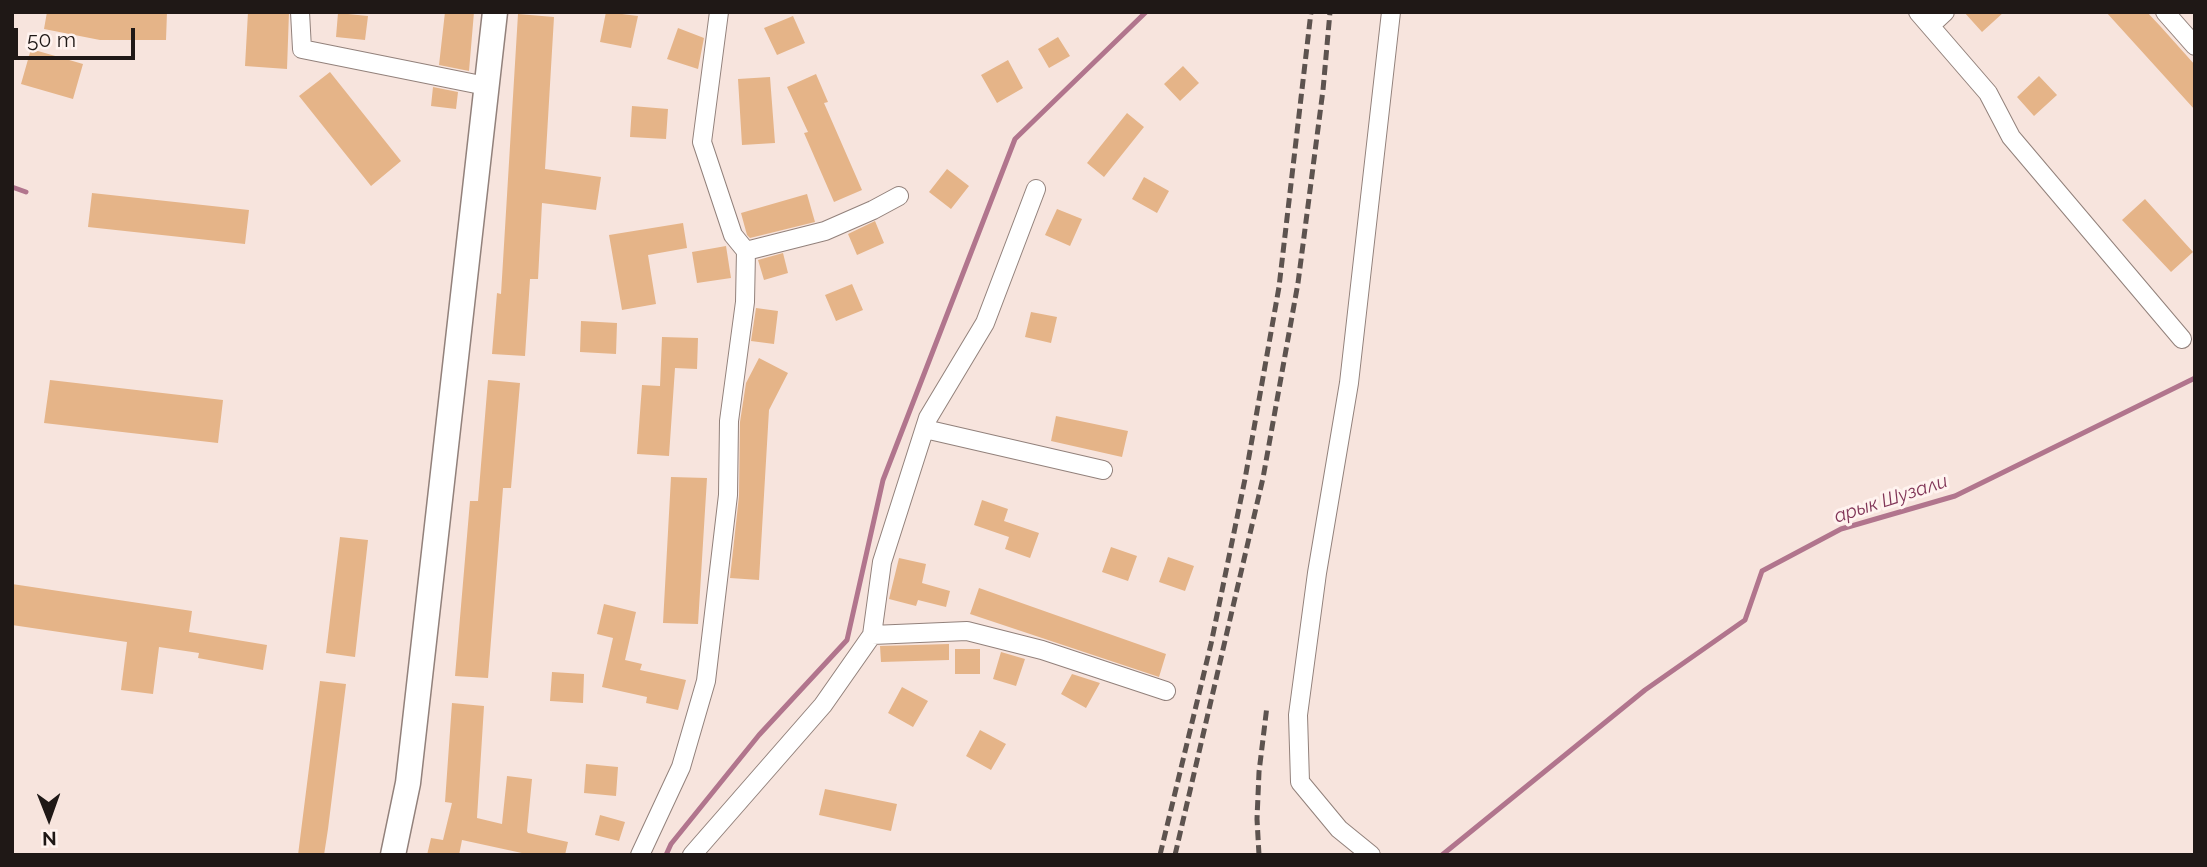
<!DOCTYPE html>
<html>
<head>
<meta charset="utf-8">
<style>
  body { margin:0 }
  #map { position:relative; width:2207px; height:867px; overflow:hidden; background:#f7e4dd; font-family:Raleway,sans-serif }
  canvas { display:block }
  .frame { position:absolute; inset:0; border:14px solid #1f1816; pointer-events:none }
  .north { position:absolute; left:14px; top:783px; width:70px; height:70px; -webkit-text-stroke:5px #fff3ef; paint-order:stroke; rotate:179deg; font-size:19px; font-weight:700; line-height:28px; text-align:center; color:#1f1816 }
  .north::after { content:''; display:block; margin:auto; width:24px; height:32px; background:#1f1816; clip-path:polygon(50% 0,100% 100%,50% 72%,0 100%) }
  .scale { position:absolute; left:14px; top:28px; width:121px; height:32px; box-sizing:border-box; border:4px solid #1f1816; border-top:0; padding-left:9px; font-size:21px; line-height:24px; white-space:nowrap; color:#1f1816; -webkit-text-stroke:5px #fff3ef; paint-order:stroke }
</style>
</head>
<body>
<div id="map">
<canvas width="2207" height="867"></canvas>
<div class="frame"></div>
<div class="north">N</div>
<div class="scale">50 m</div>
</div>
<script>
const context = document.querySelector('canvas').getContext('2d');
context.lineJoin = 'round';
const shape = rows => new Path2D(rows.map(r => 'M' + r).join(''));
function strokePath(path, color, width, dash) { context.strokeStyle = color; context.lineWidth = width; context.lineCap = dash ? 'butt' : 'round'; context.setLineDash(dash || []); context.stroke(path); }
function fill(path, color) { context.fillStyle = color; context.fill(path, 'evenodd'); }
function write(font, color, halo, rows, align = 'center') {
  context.font = font + ' Raleway,sans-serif'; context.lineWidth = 6; context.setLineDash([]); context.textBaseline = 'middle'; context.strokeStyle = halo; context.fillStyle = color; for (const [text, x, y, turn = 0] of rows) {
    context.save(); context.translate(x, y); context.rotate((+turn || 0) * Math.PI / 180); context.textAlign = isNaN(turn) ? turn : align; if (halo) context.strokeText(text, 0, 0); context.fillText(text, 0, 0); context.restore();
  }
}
strokePath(shape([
  [12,187,26,192],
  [666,855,671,844,759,735,847,640,883,480,1015,139,1146,12],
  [1442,855,1645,690,1745,620,1762,571,1841,529,1955,496,2195,378]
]), '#b1758d', 5);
fill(shape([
  [47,12,167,12,166,40,100,40,44,29],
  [248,12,289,12,287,69,245,66],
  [445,12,474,12,469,71,439,65],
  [606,12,638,16,631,48,600,42],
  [1964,12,2004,12,1982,32],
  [2106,12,2147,12,2161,27,2195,65,2195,110],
  [338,13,368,16,365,40,336,37],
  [518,14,554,17,545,169,601,177,596,210,542,203,538,279,530,279,525,356,492,354,497,293,501,294],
  [793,16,805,43,777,55,764,28],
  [678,28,704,38,698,69,667,59],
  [1058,37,1070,56,1049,68,1038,49],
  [31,49,83,64,73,99,21,84],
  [1008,60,1023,88,997,103,981,75],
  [1183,66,1199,83,1180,101,1164,84],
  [330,72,401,161,371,186,299,96],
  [816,74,828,102,824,103,862,190,834,202,804,133,808,132,787,87],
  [2039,76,2057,95,2034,116,2017,97],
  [770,77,775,143,742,145,738,79],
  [433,87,458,92,456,109,431,106],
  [632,106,668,109,666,139,630,137],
  [1127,113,1144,127,1104,177,1087,163],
  [947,169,969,186,951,209,929,192],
  [1144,177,1169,191,1157,213,1132,199],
  [92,193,249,210,245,244,88,227],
  [807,194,815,222,750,238,747,235,741,213],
  [2145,199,2193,252,2171,272,2122,220],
  [1057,209,1082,219,1070,246,1045,235],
  [875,221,884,243,857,255,848,234],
  [683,223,687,248,648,255,656,304,622,310,609,235],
  [726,246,731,278,697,283,692,252],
  [783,253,788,273,764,280,758,260],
  [852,284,863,310,836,321,825,295],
  [756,308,778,311,774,344,751,341],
  [1031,312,1057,317,1051,343,1025,337],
  [581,321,617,323,616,354,580,352],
  [662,337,698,338,697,369,675,368,669,456,637,454,642,385,660,386],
  [759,358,788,373,769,410,759,580,730,578,739,496,740,422,746,383],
  [50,380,223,400,218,443,44,423],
  [488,380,520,383,511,488,503,488,488,678,455,676,470,501,478,501],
  [1056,416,1128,431,1122,457,1051,441],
  [671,477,707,478,698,624,663,623],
  [982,500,1008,509,1004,521,1039,533,1030,558,1005,549,1009,537,974,525],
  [340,537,368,540,355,657,326,653],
  [1111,547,1137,556,1128,581,1102,572],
  [1168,557,1194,566,1185,591,1159,582],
  [899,558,926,564,922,583,950,591,946,607,918,600,916,606,889,599],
  [12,584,192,611,189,632,267,645,263,670,198,658,199,653,159,647,153,694,121,690,127,642,12,625],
  [979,588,1166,654,1159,677,970,614],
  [604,604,636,612,625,660,642,664,640,670,686,680,678,710,646,703,647,697,602,687,613,638,597,634],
  [949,644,949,660,881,662,880,646],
  [955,649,980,649,980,674,955,674],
  [1001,652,1025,659,1016,686,993,679],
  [552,672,584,674,583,703,550,701],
  [1072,674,1100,683,1086,708,1061,694],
  [320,681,346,684,328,829,324,855,298,855],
  [902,687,928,701,913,727,888,713],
  [452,703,484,706,477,818,502,824,507,776,532,779,527,831,528,833,568,842,565,855,531,855,462,840,459,855,427,855,431,838,443,840,452,803,445,802],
  [980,730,1006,744,991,770,966,756],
  [586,764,618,767,616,796,584,793],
  [825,789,897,804,891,831,819,815],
  [600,815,625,822,619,841,595,835]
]), '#e5b488');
const street = shape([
  [300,12,302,49,486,86],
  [1918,12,1988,93,2011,137,2182,339],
  [2165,12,2195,46],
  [1930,26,1945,12],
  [746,251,825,231,873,210,899,196],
  [925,429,1103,470],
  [872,635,967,631,1042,650,1166,691],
  [640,855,681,767,706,681,728,495,729,421,745,302,746,251,733,235,702,142,719,12],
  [692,855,823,705,872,635,882,562,928,418,985,323,1036,189],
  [1371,855,1339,829,1300,782,1298,715,1317,573,1349,383,1391,12]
]);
const secondary = shape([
  [393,855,408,783,495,12]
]);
strokePath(street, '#92817b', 20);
strokePath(secondary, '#92817b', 27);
strokePath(street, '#fff', 18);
strokePath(secondary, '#fff', 24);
strokePath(shape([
  [1160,855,1211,644,1245,479,1279,287,1311,12],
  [1175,855,1263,478,1298,283,1323,90,1330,12],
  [1259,855,1257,819,1259,772,1267,706]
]), '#5d534f', 5, [10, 5]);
write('italic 19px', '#813557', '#fff3ef', [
  ["арык Шузали",1891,499,-18]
]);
</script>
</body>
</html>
